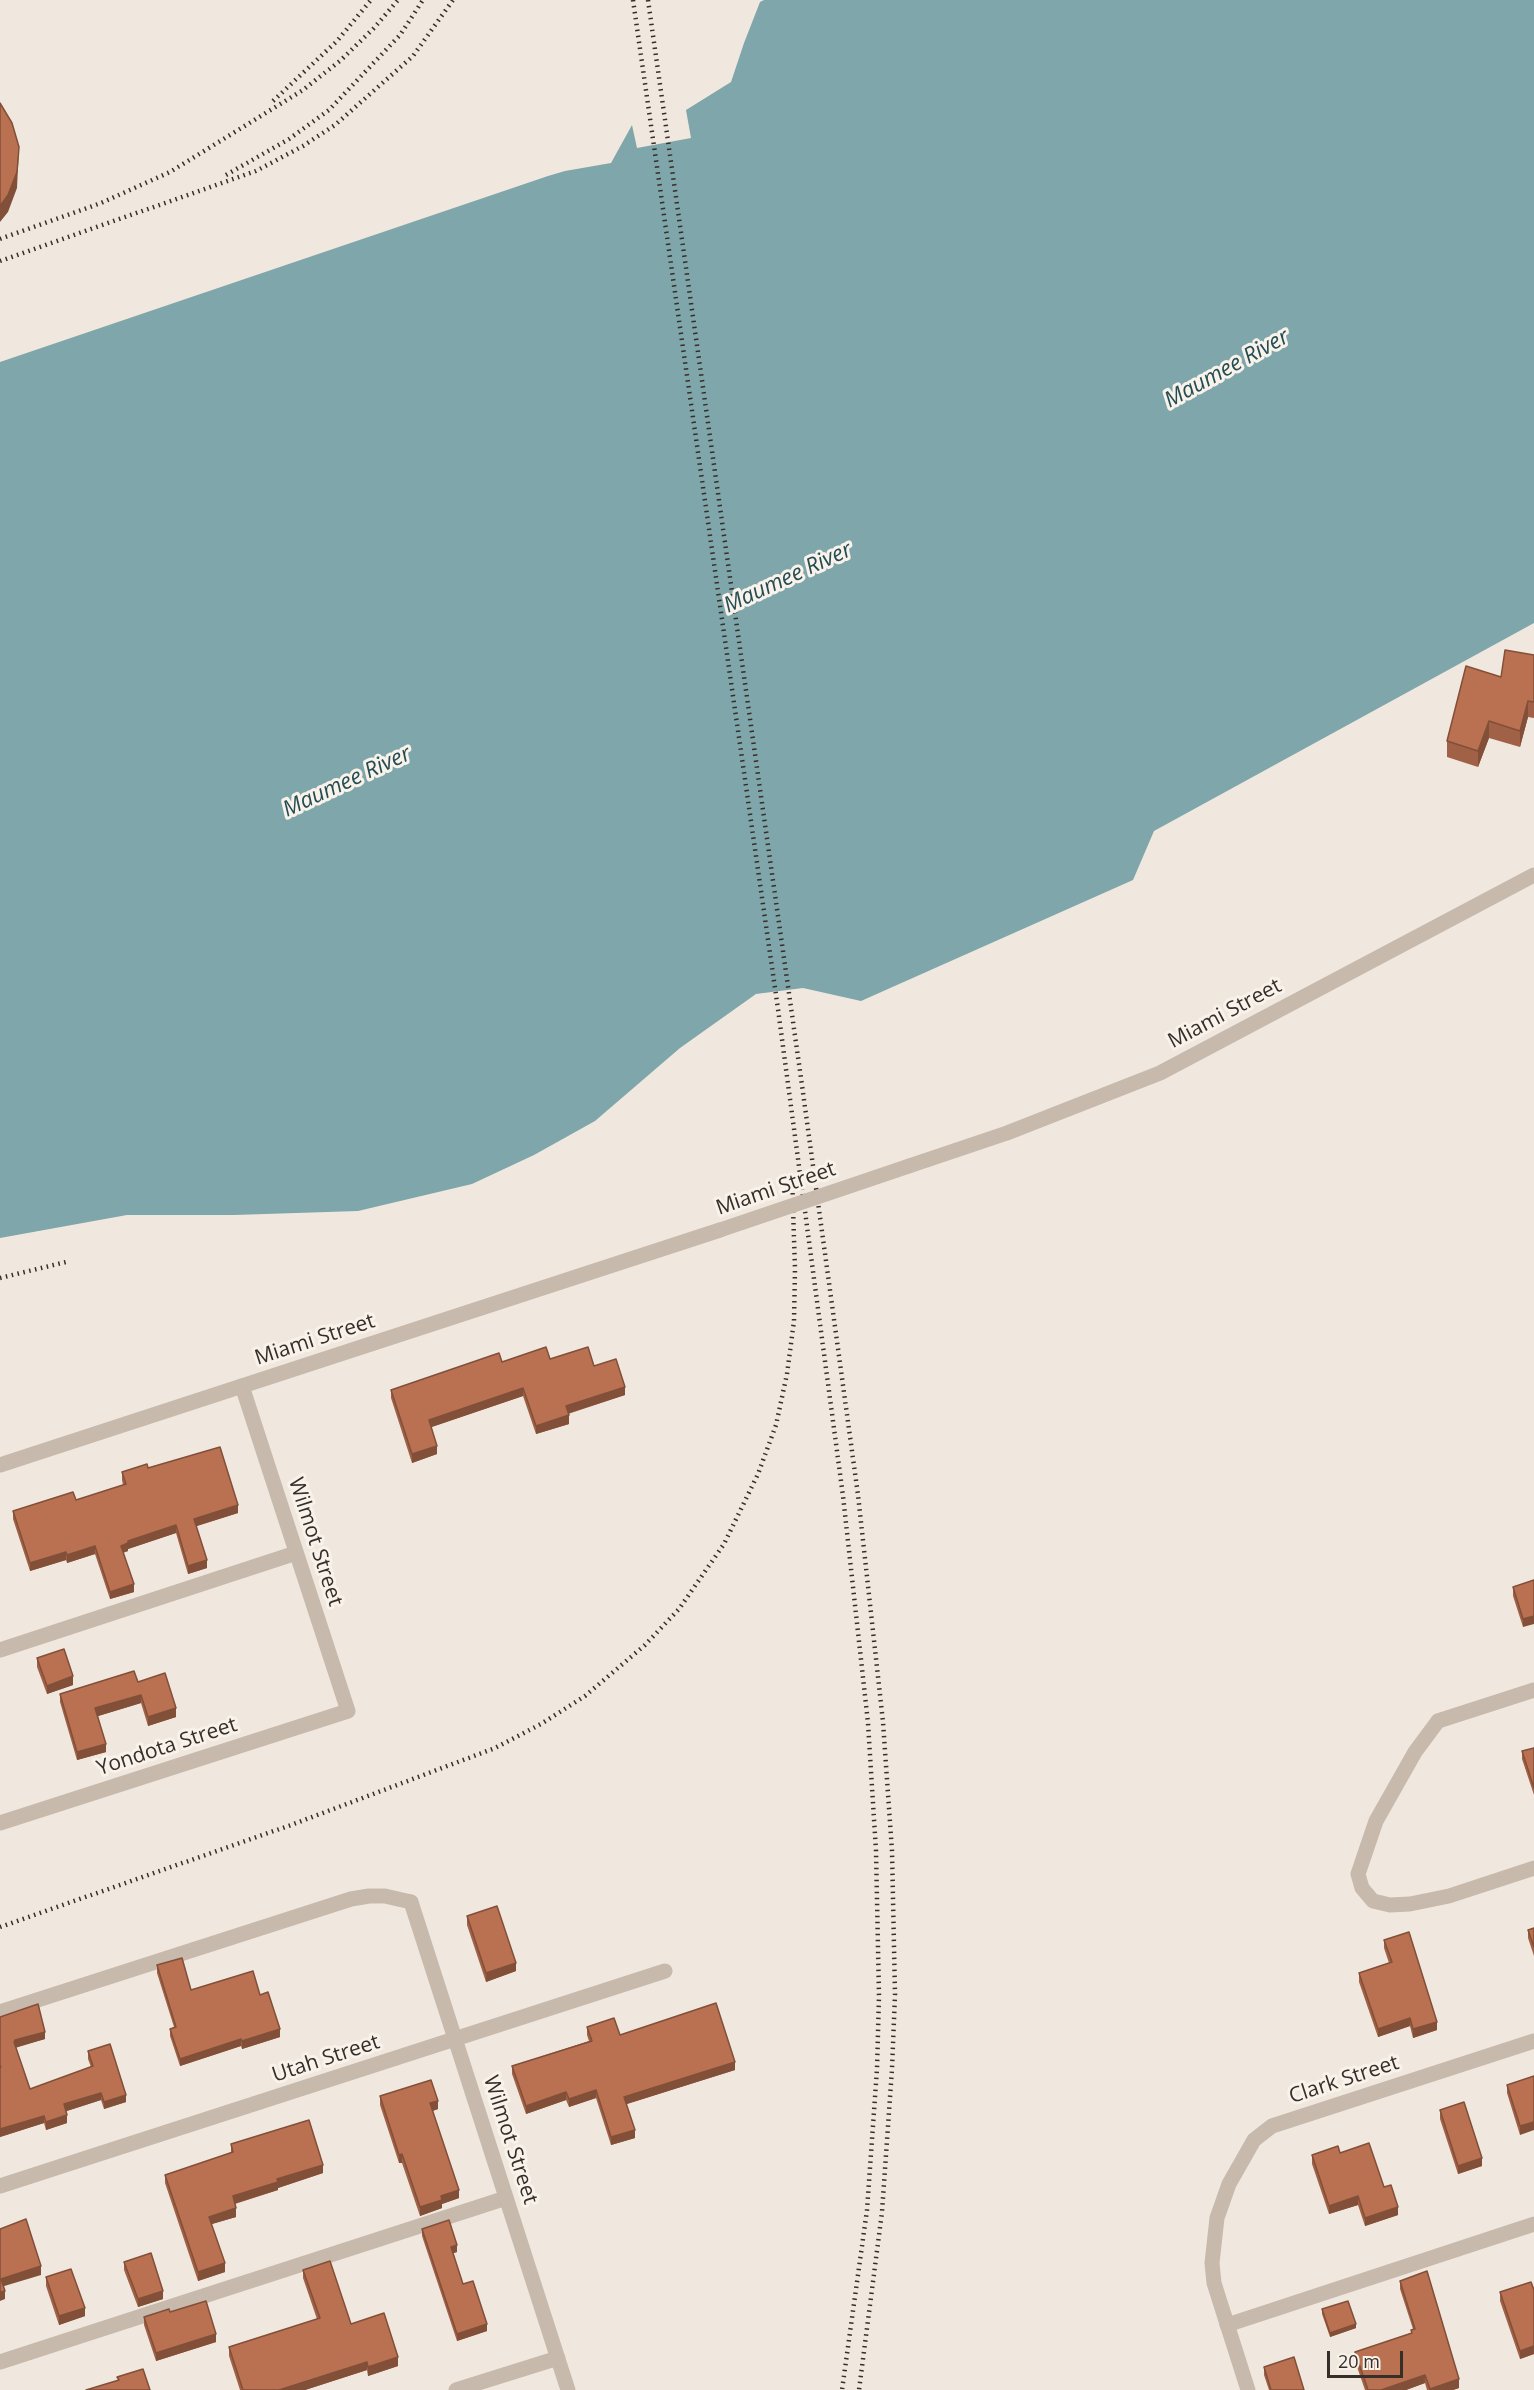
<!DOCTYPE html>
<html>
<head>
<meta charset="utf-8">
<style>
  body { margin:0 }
  #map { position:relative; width:1534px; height:2390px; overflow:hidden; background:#f0e8de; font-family:"Open Sans",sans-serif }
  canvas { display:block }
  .scale { position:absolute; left:1327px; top:2351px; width:76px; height:27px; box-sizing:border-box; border:3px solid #352e29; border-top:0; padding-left:8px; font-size:18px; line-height:21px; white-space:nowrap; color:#352e29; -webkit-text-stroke:4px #f8f2ea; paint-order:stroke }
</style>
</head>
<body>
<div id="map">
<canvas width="1534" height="2390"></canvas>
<div class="scale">20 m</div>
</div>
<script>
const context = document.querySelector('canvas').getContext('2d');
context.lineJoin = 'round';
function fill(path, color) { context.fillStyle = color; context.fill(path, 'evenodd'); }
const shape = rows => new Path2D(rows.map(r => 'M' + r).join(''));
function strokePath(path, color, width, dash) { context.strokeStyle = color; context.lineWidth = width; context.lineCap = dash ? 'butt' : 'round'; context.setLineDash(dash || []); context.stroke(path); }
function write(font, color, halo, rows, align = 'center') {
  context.font = font + ' "Open Sans",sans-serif'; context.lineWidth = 6; context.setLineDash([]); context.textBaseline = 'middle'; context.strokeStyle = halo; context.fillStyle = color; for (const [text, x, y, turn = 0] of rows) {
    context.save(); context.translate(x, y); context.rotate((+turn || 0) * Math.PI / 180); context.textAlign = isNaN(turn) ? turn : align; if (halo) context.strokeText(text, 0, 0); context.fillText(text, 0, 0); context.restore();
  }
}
fill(shape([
  [764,0,1534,0,1534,623,1154,831,1133,880,861,1001,803,988,756,994,680,1048,595,1121,534,1155,472,1184,358,1211,234,1215,127,1215,0,1238,0,362,548,176,565,171,611,163,632,125,637,148,691,138,686,110,731,82,744,43,760,2]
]), '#7fa6aa');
strokePath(shape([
  [0,1650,296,1553],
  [1438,1721,1415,1752,1376,1821,1358,1874,1362,1888,1373,1901,1390,1905,1410,1904,1449,1896,1534,1868],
  [0,2012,351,1899,369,1896,385,1896,411,1902],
  [1227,2325,1534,2224],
  [0,2362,506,2198]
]), '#c7b9ab', 15);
strokePath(shape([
  [1438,1721,1534,1690],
  [0,1823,348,1711,242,1386],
  [411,1902,568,2390],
  [0,2186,665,1971],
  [456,2390,558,2358],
  [1248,2390,1214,2283,1212,2263,1217,2218,1229,2184,1254,2140,1272,2126,1534,2041]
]), '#c7b9ab', 15);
strokePath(shape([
  [909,1166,1007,1133,1160,1073,1534,875],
  [0,1465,720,1230]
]), '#c7b9ab', 15);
strokePath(shape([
  [633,0,778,1009,843,1496,868,1723,876,1851,879,1996,877,2069,867,2210,842,2390],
  [648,0,801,1078,858,1495,883,1722,892,1851,895,1995,892,2069,882,2212,859,2390],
  [273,101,337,41,371,0],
  [226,175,289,139,329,110,400,35,423,0],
  [0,239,101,203,170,172,303,90,341,60,374,28,398,0],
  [0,261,256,171,303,146,335,125,413,56,453,0],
  [0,1278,66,1262],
  [0,1927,291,1825,495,1748,541,1724,585,1696,645,1645,679,1609,724,1544,758,1474,776,1425,787,1374,794,1321,795,1269,792,1177]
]), '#352e29', 4.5, [1.5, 4.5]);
strokePath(shape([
  [720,1230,909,1166]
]), '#c7b9ab', 15);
fill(shape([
  [1534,655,1534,718,1528,717,1520,747,1489,738,1478,767,1447,757,1447,741,1501,677],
  [550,1359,594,1366,625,1395,568,1414,569,1424,536,1434,523,1396,431,1427,437,1454,412,1463,391,1398,391,1390,502,1362],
  [148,1468,238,1513,196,1526,207,1568,188,1574,176,1533,128,1549,128,1551,123,1553,134,1592,110,1599,95,1554,67,1563,66,1560,30,1571,13,1519,13,1511,76,1500,123,1485,122,1480,122,1472],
  [1534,1580,1523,1627,1513,1596,1513,1587],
  [37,1658,73,1685,47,1694,37,1667],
  [138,1682,176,1717,148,1726,141,1703,98,1716,106,1752,77,1760,60,1702,60,1694],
  [1534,1748,1534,1795,1522,1759,1522,1751],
  [467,1916,516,1971,486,1982,467,1925],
  [1534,1928,1534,1956,1528,1938,1528,1930],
  [1384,1940,1437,2030,1413,2038,1410,2026,1378,2037,1359,1982,1359,1973,1389,1963,1384,1948],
  [157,1965,191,1990,260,1995,280,2037,242,2049,241,2046,180,2066,170,2036,170,2029,174,2027,157,1973],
  [0,2017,45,2039,16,2047,30,2089,91,2067,88,2059,88,2051,126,2102,104,2109,101,2100,66,2111,67,2123,46,2130,44,2123,0,2137],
  [587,2027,620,2035,735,2070,626,2104,635,2138,611,2145,596,2098,569,2107,566,2100,526,2114,512,2074,512,2066,589,2041,587,2035],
  [1534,2076,1520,2135,1507,2093,1507,2085],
  [380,2096,438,2109,432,2111,459,2198,442,2204,442,2208,420,2216,402,2163,399,2163,380,2105],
  [1440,2110,1482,2166,1458,2174,1440,2119],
  [231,2144,323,2173,278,2188,278,2190,235,2204,236,2217,211,2224,225,2272,198,2281,165,2183,165,2175,231,2153],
  [1340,2153,1384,2187,1398,2215,1365,2226,1358,2205,1329,2214,1312,2164,1312,2155],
  [422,2229,457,2252,453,2253,463,2284,487,2331,457,2341,422,2236],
  [124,2262,163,2299,138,2307,124,2270],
  [303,2270,351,2324,398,2366,368,2376,367,2370,305,2390,240,2390,229,2356,229,2347,317,2319,303,2278],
  [46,2277,85,2316,59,2325,46,2286],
  [1400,2281,1459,2388,1453,2390,1427,2390,1425,2383,1406,2390,1365,2390,1355,2361,1355,2352,1411,2333,1411,2330,1413,2329,1400,2289],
  [1534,2290,1534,2354,1520,2359,1500,2301,1500,2292],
  [1322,2309,1356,2328,1330,2337,1322,2314],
  [170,2312,216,2342,156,2361,144,2325,144,2317],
  [1264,2367,1304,2390,1269,2390,1264,2375]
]), '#a06146');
fill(shape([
  [19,147,17,188,8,212,0,222,0,206],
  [1528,701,1528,717,1520,747,1520,731],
  [1489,721,1489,738,1478,767,1478,751],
  [625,1387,625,1395,566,1414,566,1406],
  [523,1388,523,1396,429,1428,429,1420],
  [569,1415,569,1424,536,1434,536,1426],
  [437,1446,437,1454,412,1463,412,1454],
  [238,1505,238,1513,194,1527,194,1519],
  [176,1525,176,1533,128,1549,128,1551,121,1553,121,1546,128,1541],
  [95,1546,95,1554,67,1563,67,1555],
  [66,1552,66,1560,30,1571,30,1563],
  [207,1560,207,1568,188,1574,188,1566],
  [134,1584,134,1592,110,1599,110,1592],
  [1534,1616,1534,1624,1523,1627,1523,1619],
  [73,1676,73,1685,47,1694,47,1686],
  [141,1695,141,1703,95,1717,95,1708],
  [176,1708,176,1717,148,1726,148,1717],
  [106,1744,106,1752,77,1760,77,1752],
  [516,1963,516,1971,486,1982,486,1973],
  [1410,2018,1410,2026,1378,2037,1378,2029],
  [1437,2022,1437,2030,1413,2038,1413,2029],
  [280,2029,280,2037,242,2049,242,2041],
  [45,2032,45,2039,15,2048,15,2040],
  [241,2039,241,2046,180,2066,180,2059],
  [735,2062,735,2070,624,2105,624,2097],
  [596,2090,596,2098,569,2107,569,2099],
  [566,2092,566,2100,526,2114,526,2106],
  [101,2093,101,2100,64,2112,64,2104],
  [126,2095,126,2102,104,2109,104,2102],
  [438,2101,438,2109,430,2112,430,2103],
  [67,2115,67,2123,46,2130,46,2122],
  [44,2116,44,2123,0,2137,0,2129],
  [1534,2122,1534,2130,1520,2135,1520,2126],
  [635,2130,635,2138,611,2145,611,2137],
  [402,2154,402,2163,399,2163,399,2155],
  [1482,2158,1482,2166,1458,2174,1458,2166],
  [323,2165,323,2173,278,2188,278,2190,233,2204,233,2196,277,2179],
  [459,2190,459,2198,442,2204,442,2208,420,2216,420,2207,441,2196],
  [1358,2196,1358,2205,1329,2214,1329,2206],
  [1398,2207,1398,2215,1365,2226,1365,2218],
  [236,2208,236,2217,209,2225,209,2217],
  [457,2245,457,2252,451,2254,451,2247],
  [225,2263,225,2272,198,2281,198,2272],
  [41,2266,41,2275,1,2287,1,2279],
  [5,2291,5,2299,0,2301,0,2292],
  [163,2291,163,2299,138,2307,138,2299],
  [85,2308,85,2316,59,2325,59,2316],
  [487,2324,487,2331,457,2341,457,2334],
  [1356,2324,1356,2328,1330,2337,1330,2333],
  [216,2334,216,2342,156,2361,156,2353],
  [1534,2346,1534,2354,1520,2359,1520,2351],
  [398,2357,398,2366,368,2376,368,2367],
  [367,2362,367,2370,305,2390,279,2390],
  [1425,2375,1425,2383,1406,2390,1381,2390],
  [1459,2379,1459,2388,1453,2390,1430,2390,1430,2389]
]), '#824f39');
const building = shape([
  [0,103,12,123,19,147,17,172,8,195,0,206,0,103],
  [1505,650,1534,655,1534,702,1528,701,1520,731,1489,721,1478,751,1447,741,1466,666,1501,677,1505,650],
  [546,1347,550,1359,588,1347,594,1366,616,1359,625,1387,566,1406,569,1415,536,1426,523,1388,429,1420,437,1446,412,1454,391,1390,499,1353,502,1362,546,1347],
  [220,1447,238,1505,194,1519,207,1560,188,1566,176,1525,128,1541,128,1543,121,1546,134,1584,110,1592,95,1546,67,1555,66,1552,30,1563,13,1511,73,1492,76,1500,126,1484,122,1472,147,1464,148,1468,220,1447],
  [1534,1580,1534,1616,1523,1619,1513,1587,1534,1580],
  [64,1649,73,1676,47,1686,37,1658,64,1649],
  [134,1671,138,1682,165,1673,176,1708,148,1717,141,1695,95,1708,106,1744,77,1752,60,1694,134,1671],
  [1534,1748,1534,1788,1522,1751,1534,1748],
  [497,1906,516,1963,486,1973,467,1916,497,1906],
  [1534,1928,1534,1947,1528,1930,1534,1928],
  [1409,1932,1437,2022,1413,2029,1410,2018,1378,2029,1359,1973,1392,1962,1384,1940,1409,1932],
  [182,1958,191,1990,253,1971,260,1995,268,1992,280,2029,242,2041,241,2039,180,2059,170,2029,176,2027,157,1965,182,1958],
  [716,2003,735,2062,624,2097,635,2130,611,2137,596,2090,569,2099,566,2092,526,2106,512,2066,592,2041,587,2027,614,2018,620,2035,716,2003],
  [38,2004,45,2032,15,2040,14,2042,30,2089,93,2066,88,2051,110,2044,126,2095,104,2102,101,2093,64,2104,67,2115,46,2122,44,2116,0,2129,0,2067,1,2067,0,2065,0,2017,38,2004],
  [1534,2076,1534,2122,1520,2126,1507,2085,1534,2076],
  [431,2080,438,2101,430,2103,459,2190,441,2196,442,2200,420,2207,402,2154,399,2155,380,2096,431,2080],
  [1464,2102,1482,2158,1458,2166,1440,2110,1464,2102],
  [309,2120,323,2165,277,2179,278,2182,233,2196,236,2208,209,2217,225,2263,198,2272,165,2175,233,2152,231,2144,309,2120],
  [1369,2143,1384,2187,1391,2185,1398,2207,1365,2218,1358,2196,1329,2206,1312,2155,1338,2146,1340,2153,1369,2143],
  [26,2219,41,2266,1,2279,5,2291,0,2292,0,2229,26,2219],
  [449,2220,457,2245,451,2247,463,2284,473,2281,487,2324,457,2334,422,2229,449,2220],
  [151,2253,163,2291,138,2299,124,2262,151,2253],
  [330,2261,351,2324,384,2313,398,2357,368,2367,367,2362,279,2390,243,2390,229,2347,320,2318,303,2270,330,2261],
  [71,2269,85,2308,59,2316,46,2277,71,2269],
  [1427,2271,1459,2379,1430,2389,1425,2375,1381,2390,1368,2390,1355,2352,1412,2333,1411,2330,1415,2329,1400,2281,1427,2271],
  [1531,2282,1534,2290,1534,2346,1520,2351,1500,2292,1531,2282],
  [206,2301,216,2334,156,2353,144,2317,169,2309,170,2312,206,2301],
  [1348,2301,1356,2324,1330,2333,1322,2309,1348,2301],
  [1294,2357,1304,2390,1271,2390,1264,2367,1294,2357],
  [143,2369,150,2390,86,2390,119,2380,117,2377,143,2369]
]);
fill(building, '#ba7151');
strokePath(building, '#824f39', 1.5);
write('21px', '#352e29', '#f8f2ea', [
  ["Miami Street",1225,1014,-28],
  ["Miami Street",776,1189,-19],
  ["Miami Street",315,1340,-18],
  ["Wilmot Street",315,1542,72],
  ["Yondota Street",167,1747,-18],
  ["Utah Street",326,2059,-18],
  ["Clark Street",1344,2080,-18],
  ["Wilmot Street",510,2140,72]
]);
write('italic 22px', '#234d53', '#f8f2ea', [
  ["Maumee River",1227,369,-29],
  ["Maumee River",788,578,-25],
  ["Maumee River",347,782,-25]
]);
</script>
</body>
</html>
